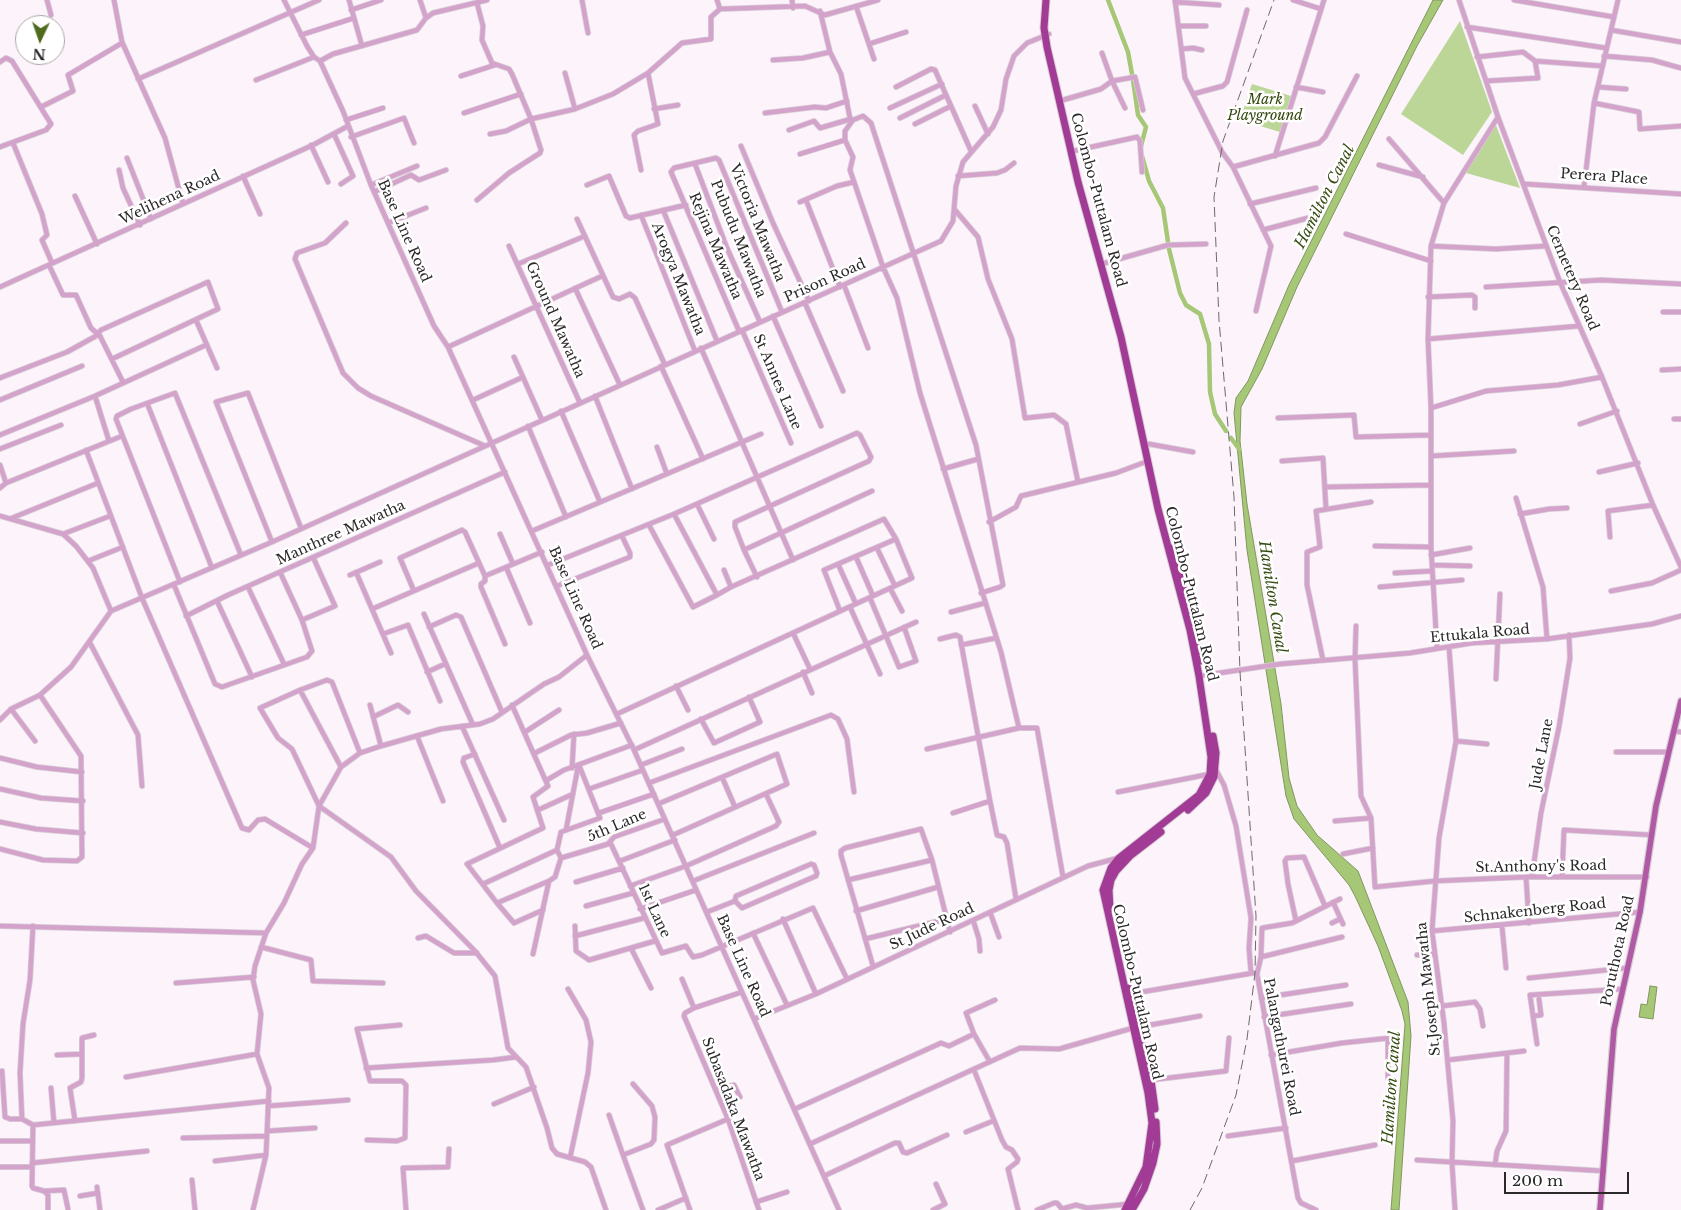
<!DOCTYPE html>
<html>
<head>
<meta charset="utf-8">
<style>
  body { margin:0 }
  #map { position:relative; width:1681px; height:1210px; overflow:hidden; background:#fdf3fb; font-family:"Libre Baskerville",serif }
  canvas { display:block }
  .north { position:absolute; left:15px; top:15px; width:50px; height:50px; box-sizing:border-box; background:#fff; border:1px solid #aaa9aa; border-radius:50%; rotate:183deg; font-size:14px; font-weight:700; line-height:20px; text-align:center; color:#2b282a }
  .north::after { content:''; display:block; margin:auto; width:18px; height:22px; background:#4f6b1e; clip-path:polygon(50% 0,100% 100%,50% 72%,0 100%) }
  .scale { position:absolute; left:1504px; top:1172px; width:125px; height:22px; box-sizing:border-box; border:2px solid #2b282a; border-top:0; padding-left:6px; font-size:15px; line-height:18px; white-space:nowrap; color:#2b282a; -webkit-text-stroke:4px #fff; paint-order:stroke }
</style>
</head>
<body>
<div id="map">
<canvas width="1681" height="1210"></canvas>
<div class="north">N</div>
<div class="scale">200 m</div>
</div>
<script>
const context = document.querySelector('canvas').getContext('2d');
context.lineJoin = 'round';
function fill(path, color) { context.fillStyle = color; context.fill(path, 'evenodd'); }
const shape = rows => new Path2D(rows.map(r => 'M' + r).join(''));
function strokePath(path, color, width, dash) { context.strokeStyle = color; context.lineWidth = width; context.lineCap = dash ? 'butt' : 'round'; context.setLineDash(dash || []); context.stroke(path); }
function write(font, color, halo, rows, align = 'center') {
  context.font = font + ' "Libre Baskerville",serif'; context.lineWidth = 5; context.setLineDash([]); context.textBaseline = 'middle'; context.strokeStyle = halo; context.fillStyle = color; for (const [text, x, y, turn = 0] of rows) {
    context.save(); context.translate(x, y); context.rotate((+turn || 0) * Math.PI / 180); context.textAlign = isNaN(turn) ? turn : align; if (halo) context.strokeText(text, 0, 0); context.fillText(text, 0, 0); context.restore();
  }
}
fill(shape([
  [1460,21,1492,112,1463,155,1401,114],
  [1252,84,1291,96,1280,132,1240,120],
  [1494,120,1520,188,1466,173]
]), '#bbd697');
const water = shape([
  [1433,0,1443,0,1417,46,1297,287,1262,369,1241,407,1240,441,1247,504,1281,704,1289,778,1297,806,1317,835,1358,871,1408,1002,1411,1036,1399,1210,1391,1210,1405,1024,1402,1011,1378,946,1355,896,1349,885,1294,819,1286,796,1247,550,1234,413,1236,398,1248,381,1289,285,1433,0],
  [1650,986,1657,987,1653,1019,1639,1017,1641,1004,1647,1005,1650,986]
]);
fill(water, '#a5c776');
strokePath(water, '#80975f', 1);
strokePath(shape([
  [1108,0,1128,52,1132,74],
  [1133,80,1138,115,1146,127,1141,146],
  [1142,156,1149,181,1163,208,1168,242],
  [1169,249,1180,293,1186,305,1200,314,1209,344,1210,392,1215,414,1226,431],
  [1231,438,1239,449]
]), '#a5c776', 4.5);
const minor = shape([
  [47,0,51,15],
  [114,0,122,42,165,138,183,204],
  [284,0,307,46,314,57,320,61,343,111,371,185,434,326,448,347,587,655,634,750,839,1210],
  [349,0,362,46],
  [420,0,426,18],
  [582,0,588,33],
  [717,0,720,9,805,6,825,15,878,0],
  [792,0,793,8],
  [1175,0,1185,78,1222,152,1233,167,1271,246,1256,311],
  [1293,0,1321,9],
  [1459,0,1498,117,1560,282,1602,377,1653,505,1681,567],
  [1514,0,1614,17],
  [1175,2,1219,5],
  [477,3,483,26,482,40,492,63,509,69,512,74,531,119,575,109,613,94,648,73,682,43,711,39,711,17,720,9],
  [856,6,874,59],
  [351,10,381,0],
  [820,11,830,52,841,74,850,118,853,120,863,116,871,123,976,445,1003,585,1000,587,981,593],
  [1179,26,1206,26],
  [1467,27,1606,48],
  [1611,30,1681,42],
  [301,35,354,18],
  [869,44,906,32],
  [1182,49,1193,48,1202,50],
  [1102,53,1112,81,1135,77,1143,110],
  [1604,56,1652,60,1681,68],
  [1477,57,1523,52,1535,61,1602,66],
  [773,60,803,58,830,52],
  [320,61,333,54,417,30,426,18,433,13,487,0],
  [0,62,6,58,12,61,51,124,46,130,0,147],
  [565,73,575,109],
  [461,76,495,65],
  [138,79,319,0],
  [256,80,314,57],
  [1486,81,1538,78,1535,61],
  [896,87,931,69,935,70,971,151],
  [1296,87,1323,92],
  [1598,87,1626,89],
  [1193,94,1223,86,1227,82,1247,10],
  [1063,100,1101,89,1112,81,1125,108],
  [1594,103,1639,112,1640,129,1681,126],
  [975,106,988,134],
  [41,107,73,91,68,75,122,43],
  [890,108,942,84],
  [654,109,678,105],
  [464,113,521,94],
  [765,113,815,107,826,108,847,101],
  [900,118,946,95],
  [346,120,383,108],
  [853,120,845,131,845,140,853,157,850,170,883,267,897,298,920,393,1001,652,1019,728,927,749],
  [915,124,951,106],
  [789,130,814,121,820,128,851,119],
  [334,134,353,176,341,184],
  [351,137,404,118,414,143],
  [1389,139,1444,203],
  [13,143,42,214,47,235,42,240,52,263],
  [311,145,328,182],
  [741,146,773,223,809,301],
  [1073,151,1137,137,1140,141,1142,172],
  [800,154,845,140],
  [1275,156,1324,0],
  [127,158,151,219],
  [695,164,727,248,760,322],
  [1379,165,1423,177],
  [1233,167,1319,143,1325,137,1357,76],
  [119,170,123,188,140,225],
  [641,170,634,135,638,131,658,124,648,73],
  [243,176,260,214],
  [958,176,997,173,1005,170,1014,163],
  [1525,184,1681,194],
  [371,185,417,166],
  [587,185,609,176,626,216,630,218,686,205],
  [1584,187,1594,103,1618,0],
  [374,192,411,175,419,180,446,170],
  [75,196,97,244],
  [477,200,509,173,540,153,541,150,531,119,506,131,490,134],
  [806,200,840,287],
  [800,202,837,186,854,182],
  [1250,204,1316,188],
  [663,210,717,341],
  [955,210,978,237,988,279,1012,339,1025,418,1054,415,1066,424,1078,482],
  [641,215,695,351],
  [577,219,613,297,619,299,630,294,635,298,665,365],
  [346,223,325,243,297,253,295,259,343,373,358,388,371,396,483,445],
  [388,223,426,208],
  [1263,230,1308,218],
  [1346,234,1431,261],
  [509,246,580,403],
  [1431,246,1496,249,1546,246],
  [1105,263,1168,245,1206,244],
  [518,264,585,236],
  [49,265,63,295,76,295,91,328,100,336,123,382],
  [844,285,868,348],
  [0,287,313,145,348,126],
  [1486,287,1601,280,1681,284],
  [575,288,620,385],
  [1428,297,1472,295,1475,297,1475,308],
  [805,303,843,391],
  [1663,312,1681,312],
  [773,316,821,426],
  [196,320,217,368],
  [742,330,791,443],
  [739,331,671,172,674,168,716,158,719,160,782,312],
  [1428,339,1579,326],
  [448,347,602,276],
  [701,348,793,560],
  [514,357,542,420],
  [661,366,703,459],
  [1662,370,1681,369],
  [0,378,67,352,96,336,101,330,208,282,218,309,112,359],
  [95,396,109,441],
  [595,396,632,489],
  [0,400,82,366],
  [473,400,523,377],
  [147,403,212,568],
  [1431,408,1486,391,1558,385,1602,377],
  [561,411,600,502],
  [1278,418,1354,415,1356,437,1431,435],
  [1674,419,1681,419],
  [1580,424,1617,411],
  [528,426,566,517],
  [0,435,95,396,206,345],
  [1149,444,1193,452],
  [657,447,667,474],
  [0,449,61,425],
  [86,450,142,598,242,828,249,830,258,820,265,819,313,848],
  [1431,456,1514,451],
  [1282,461,1323,458,1326,509],
  [0,465,6,483],
  [943,469,978,459],
  [1599,472,1638,463],
  [1325,487,1431,485],
  [0,488,6,483,122,436],
  [1516,498,1543,587,1547,639],
  [697,504,714,539],
  [1520,514,1549,509,1567,508],
  [0,516,63,534,76,546,93,568,111,611],
  [12,518,98,483],
  [989,522,1016,507,1021,496,1116,473,1148,461],
  [649,525,693,607,717,595,674,514],
  [532,531,761,434],
  [63,534,110,516],
  [500,534,513,564],
  [1610,537,1608,511,1653,505],
  [272,542,216,402,248,393,301,528],
  [1375,546,1431,547],
  [877,548,895,586],
  [744,550,872,491],
  [1431,555,1470,548],
  [856,557,873,596],
  [88,561,123,547],
  [838,564,856,604],
  [548,565,674,514,857,433,860,435,871,457,869,461,735,522,735,527,744,550,757,577],
  [1432,565,1470,566],
  [506,567,530,623],
  [356,572,391,653],
  [1395,573,1432,571],
  [350,575,380,562],
  [485,576,485,581,481,584,481,587,505,644],
  [485,576,542,552],
  [180,582,116,419,117,416,131,409,175,393,241,555],
  [174,585,215,684,222,687,307,657,312,651,302,620,280,572],
  [557,586,630,557,630,553,622,536],
  [248,587,284,664],
  [1380,587,1462,580],
  [890,588,902,611],
  [414,591,400,558,462,530,465,532,485,576],
  [1611,591,1652,583,1681,570],
  [717,595,731,587],
  [870,598,899,667,916,661,904,627],
  [217,601,252,677],
  [850,607,880,674],
  [372,609,479,563],
  [840,611,824,570,896,539],
  [951,612,985,603],
  [424,614,473,725],
  [186,616,228,595,505,472],
  [302,620,335,606,313,557],
  [1356,626,1355,659,1361,796,1371,818,1375,887,1435,881,1526,877,1647,877],
  [429,627,456,615,461,617,502,712],
  [793,633,810,669],
  [383,634,408,625,440,701],
  [940,639,956,635,960,637,990,801,953,813],
  [90,643,138,735,142,786],
  [961,645,996,638],
  [1449,647,1456,741,1439,838,1432,931,1444,1023,1453,1121,1452,1163,1455,1210],
  [1437,648,1431,547,1431,408,1428,339,1431,246,1444,203,1498,117],
  [1323,660,1307,585,1307,552,1320,547,1316,511,1371,502],
  [427,672,445,664],
  [803,672,812,693],
  [1199,676,1280,664,1410,653,1472,643,1547,639,1652,624,1681,616],
  [1496,679,1500,594],
  [676,686,688,710],
  [300,690,341,767],
  [370,705,381,746],
  [512,705,548,786,533,797,543,828,467,864,497,903,549,881,555,877,561,858,608,844,614,837,665,819],
  [11,709,35,741],
  [617,714,912,578,896,539,884,519,731,587,724,570],
  [373,717,398,705,408,712],
  [701,719,714,743,760,722,749,697],
  [0,720,11,709,40,695,71,667,111,611,272,542,941,241,953,221,956,186,963,162,993,127,1001,110,1006,79,1014,56,1027,43,1049,34],
  [462,726,504,820],
  [1019,728,1037,728,1063,877],
  [1673,731,1681,732],
  [525,732,559,710],
  [417,736,443,801],
  [1456,741,1487,744],
  [634,750,916,622],
  [1616,752,1669,752],
  [360,753,332,682,327,680,300,690,260,708,278,738,292,749,319,806,391,857,416,891,475,951,495,976,508,1048,526,1067,547,1128,552,1148,557,1154,585,1162,591,1167,606,1210],
  [535,753,571,735,587,733,621,723],
  [475,754,464,758,463,762,500,848],
  [0,758,37,767,82,772],
  [641,765,682,749],
  [572,768,574,734],
  [1216,770,1224,785,1236,826,1251,918,1249,948,1251,973],
  [722,777,735,807],
  [547,780,564,770,632,745],
  [649,783,831,715,838,719,847,739,854,792],
  [0,789,41,798,83,801],
  [589,789,643,770],
  [1118,792,1210,774],
  [990,801,997,835,1004,837,1007,843,1016,899],
  [658,804,777,754,787,784,673,835],
  [538,810,573,794],
  [599,813,654,794],
  [1335,821,1371,818],
  [0,822,36,829,83,833],
  [566,830,578,767],
  [610,842,662,953,686,946,693,957,702,955,813,908,847,979],
  [0,849,43,860,77,861,82,857,81,756,40,695],
  [1343,854,1373,848],
  [561,858,557,850,561,832,600,818,579,765],
  [620,861,675,840],
  [811,864,814,865,817,873,816,876,742,908,735,901,736,896,811,864],
  [1526,877,1529,923],
  [1532,877,1541,813,1559,727,1570,658,1569,635],
  [1562,877,1564,830,1652,835],
  [848,880,932,860],
  [693,881,814,833],
  [576,882,623,868],
  [483,884,557,850],
  [630,886,686,866,776,826,779,822,766,794],
  [1333,902,1343,924],
  [497,903,514,923,543,910],
  [586,906,633,893],
  [640,909,696,890],
  [856,911,938,887],
  [707,912,735,901],
  [990,912,999,937],
  [783,919,816,994],
  [973,920,979,939,980,951],
  [1296,921,1288,884,1285,861,1287,858,1304,857,1325,906],
  [1332,923,1340,919],
  [0,926,266,933],
  [33,926,30,980,23,1024,20,1073,22,1119,33,1125,269,1101],
  [575,926,576,951,589,960,655,941],
  [1502,926,1506,968],
  [1432,931,1640,912],
  [753,933,787,1005],
  [575,936,644,918],
  [418,938,426,936,454,953,477,953],
  [865,939,947,919],
  [261,947,311,960,313,981,383,983],
  [632,950,651,988],
  [533,954,549,881],
  [1417,955,1435,954],
  [1261,957,1342,937],
  [873,966,841,855,841,851,845,848,921,829,932,860,950,932],
  [1257,974,1298,1198,1301,1203,1316,1210],
  [1257,974,1261,957,1262,928,1292,923,1340,899],
  [1529,978,1626,968],
  [682,979,694,1008],
  [176,983,254,977],
  [568,989,586,1020,591,1042,588,1073,570,1158],
  [742,992,694,1008,685,1013,684,1016,728,1119,759,1210],
  [1130,994,1253,973],
  [1261,998,1346,985],
  [1442,1006,1475,1002,1480,1009,1483,1026],
  [1533,1016,1541,1015,1539,999],
  [1264,1017,1351,1004],
  [754,1019,816,994,1088,866,1118,858],
  [1139,1027,1200,1016],
  [1537,1044,1530,995,1622,989],
  [57,1055,82,1054],
  [1271,1055,1342,1043,1399,1037],
  [1448,1060,1524,1051],
  [990,1062,974,1034,966,1013,995,1000],
  [366,1068,493,1060,516,1057],
  [974,1070,1002,1140,1006,1147,1012,1150,1018,1159,1017,1162,1008,1169,1018,1210],
  [2,1071,5,1117,10,1119,22,1119],
  [126,1077,257,1054],
  [1388,1078,1388,1038],
  [1151,1080,1226,1071,1229,1038],
  [633,1084,652,1106,655,1117,654,1140,651,1144,623,1155,643,1210],
  [51,1088,54,1123],
  [716,1090,734,1085,740,1097],
  [494,1104,534,1087],
  [268,1106,348,1100],
  [795,1109,941,1043,949,1046,974,1034],
  [609,1115,623,1155],
  [75,1121,70,1088,81,1082,82,1078,82,1038,94,1035],
  [33,1125,32,1186,33,1188,44,1191,48,1195,48,1210],
  [267,1131,315,1128],
  [966,1132,993,1121],
  [1228,1136,1286,1128],
  [183,1138,267,1136],
  [367,1140,397,1141,405,1138,406,1085,402,1081,370,1081,357,1029,400,1025],
  [0,1141,33,1141],
  [810,1144,1020,1048,1059,1049,1133,1028],
  [1417,1160,1604,1171],
  [215,1161,266,1155],
  [1292,1161,1375,1145],
  [32,1163,147,1151],
  [1495,1165,1497,1151,1506,1131,1507,1053],
  [0,1167,32,1167],
  [824,1176,895,1143,899,1143,903,1152,907,1153,947,1135],
  [192,1180,195,1210],
  [97,1187,100,1210],
  [44,1191,64,1190,68,1209],
  [80,1196,98,1193],
  [756,1202,787,1192],
  [253,1210,266,1155,269,1088,257,1054,261,1014,253,980,255,966,266,933,284,903,302,864,313,848,319,806,341,767,360,753,381,746,441,729,480,724,493,719,544,684,559,677,587,655],
  [406,1210,403,1168,448,1167,449,1149],
  [658,1210,686,1198],
  [690,1210,667,1145,728,1119],
  [933,1210,945,1204,936,1184],
  [1037,1210,1054,1203,1057,1203,1062,1209,1076,1205,1087,1208,1129,1204]
]);
const major = shape([
  [1600,1210,1614,1029,1640,912,1656,806,1681,701]
]);
const highway = shape([
  [1046,0,1044,28,1047,47,1078,182,1121,337,1158,509,1190,630,1199,676,1211,757,1210,774,1199,795,1119,858,1111,868,1103,890,1148,1093,1152,1123,1146,1167,1125,1210],
  [1172,548,1191,615,1200,661],
  [1188,810,1206,793,1214,777,1216,753,1213,736],
  [1110,909,1109,890,1111,880,1116,871,1130,856,1161,832],
  [1129,988,1151,1080,1155,1109],
  [1132,1210,1144,1189,1153,1163,1157,1144,1156,1122]
]);
strokePath(minor, '#d7ced5', 6);
strokePath(major, '#d7ced5', 8);
strokePath(highway, '#d7ced5', 9);
strokePath(minor, '#d4a3cb', 4.5);
strokePath(major, '#b059a5', 5.5);
strokePath(highway, '#a23b96', 7);
strokePath(shape([
  [1190,1210,1202,1188,1236,1095,1247,1039,1255,973,1256,916,1240,672,1234,497,1219,320,1214,197,1223,141,1274,0]
]), '#6d686c', 1, [10, 5]);
write('italic 14px', '#35490f', '#fff', [
  ["Mark",1265,100],
  ["Playground",1265,116]
]);
write('14px', '#2b282a', '#fff', [
  ["Perera Place",1604,177,4],
  ["Welihena Road",170,198,-25],
  ["Colombo-Puttalam Road",1098,200,75],
  ["Victoria Mawatha",757,223,68],
  ["Base Line Road",404,231,66],
  ["Pubudu Mawatha",738,239,68],
  ["Rejina Mawatha",715,246,67],
  ["Cemetery Road",1572,278,67],
  ["Arogya Mawatha",678,279,68],
  ["Prison Road",825,281,-24],
  ["Ground Mawatha",555,320,66],
  ["St Annes Lane",777,382,67],
  ["Manthree Mawatha",341,533,-24],
  ["Colombo-Puttalam Road",1191,594,76],
  ["Base Line Road",575,598,66],
  ["Ettukala Road",1480,634,-5],
  ["Jude Lane",1542,754,-79],
  ["5th Lane",617,826,-23],
  ["St.Anthony's Road",1541,867,-1],
  ["1st Lane",654,911,65],
  ["Schnakenberg Road",1535,911,-6],
  ["St Jude Road",932,927,-25],
  ["Poruthota Road",1618,951,-78],
  ["Base Line Road",743,966,66],
  ["St.Joseph Mawatha",1429,989,-96],
  ["Colombo-Puttalam Road",1137,992,77],
  ["Palangathurei Road",1281,1047,79],
  ["Subasadaka Mawatha",733,1109,69]
]);
write('italic 15px', '#374c13', '#fff', [
  ["Hamilton Canal",1325,197,-63],
  ["Hamilton Canal",1272,597,81],
  ["Hamilton Canal",1392,1088,-86]
]);
</script>
</body>
</html>
